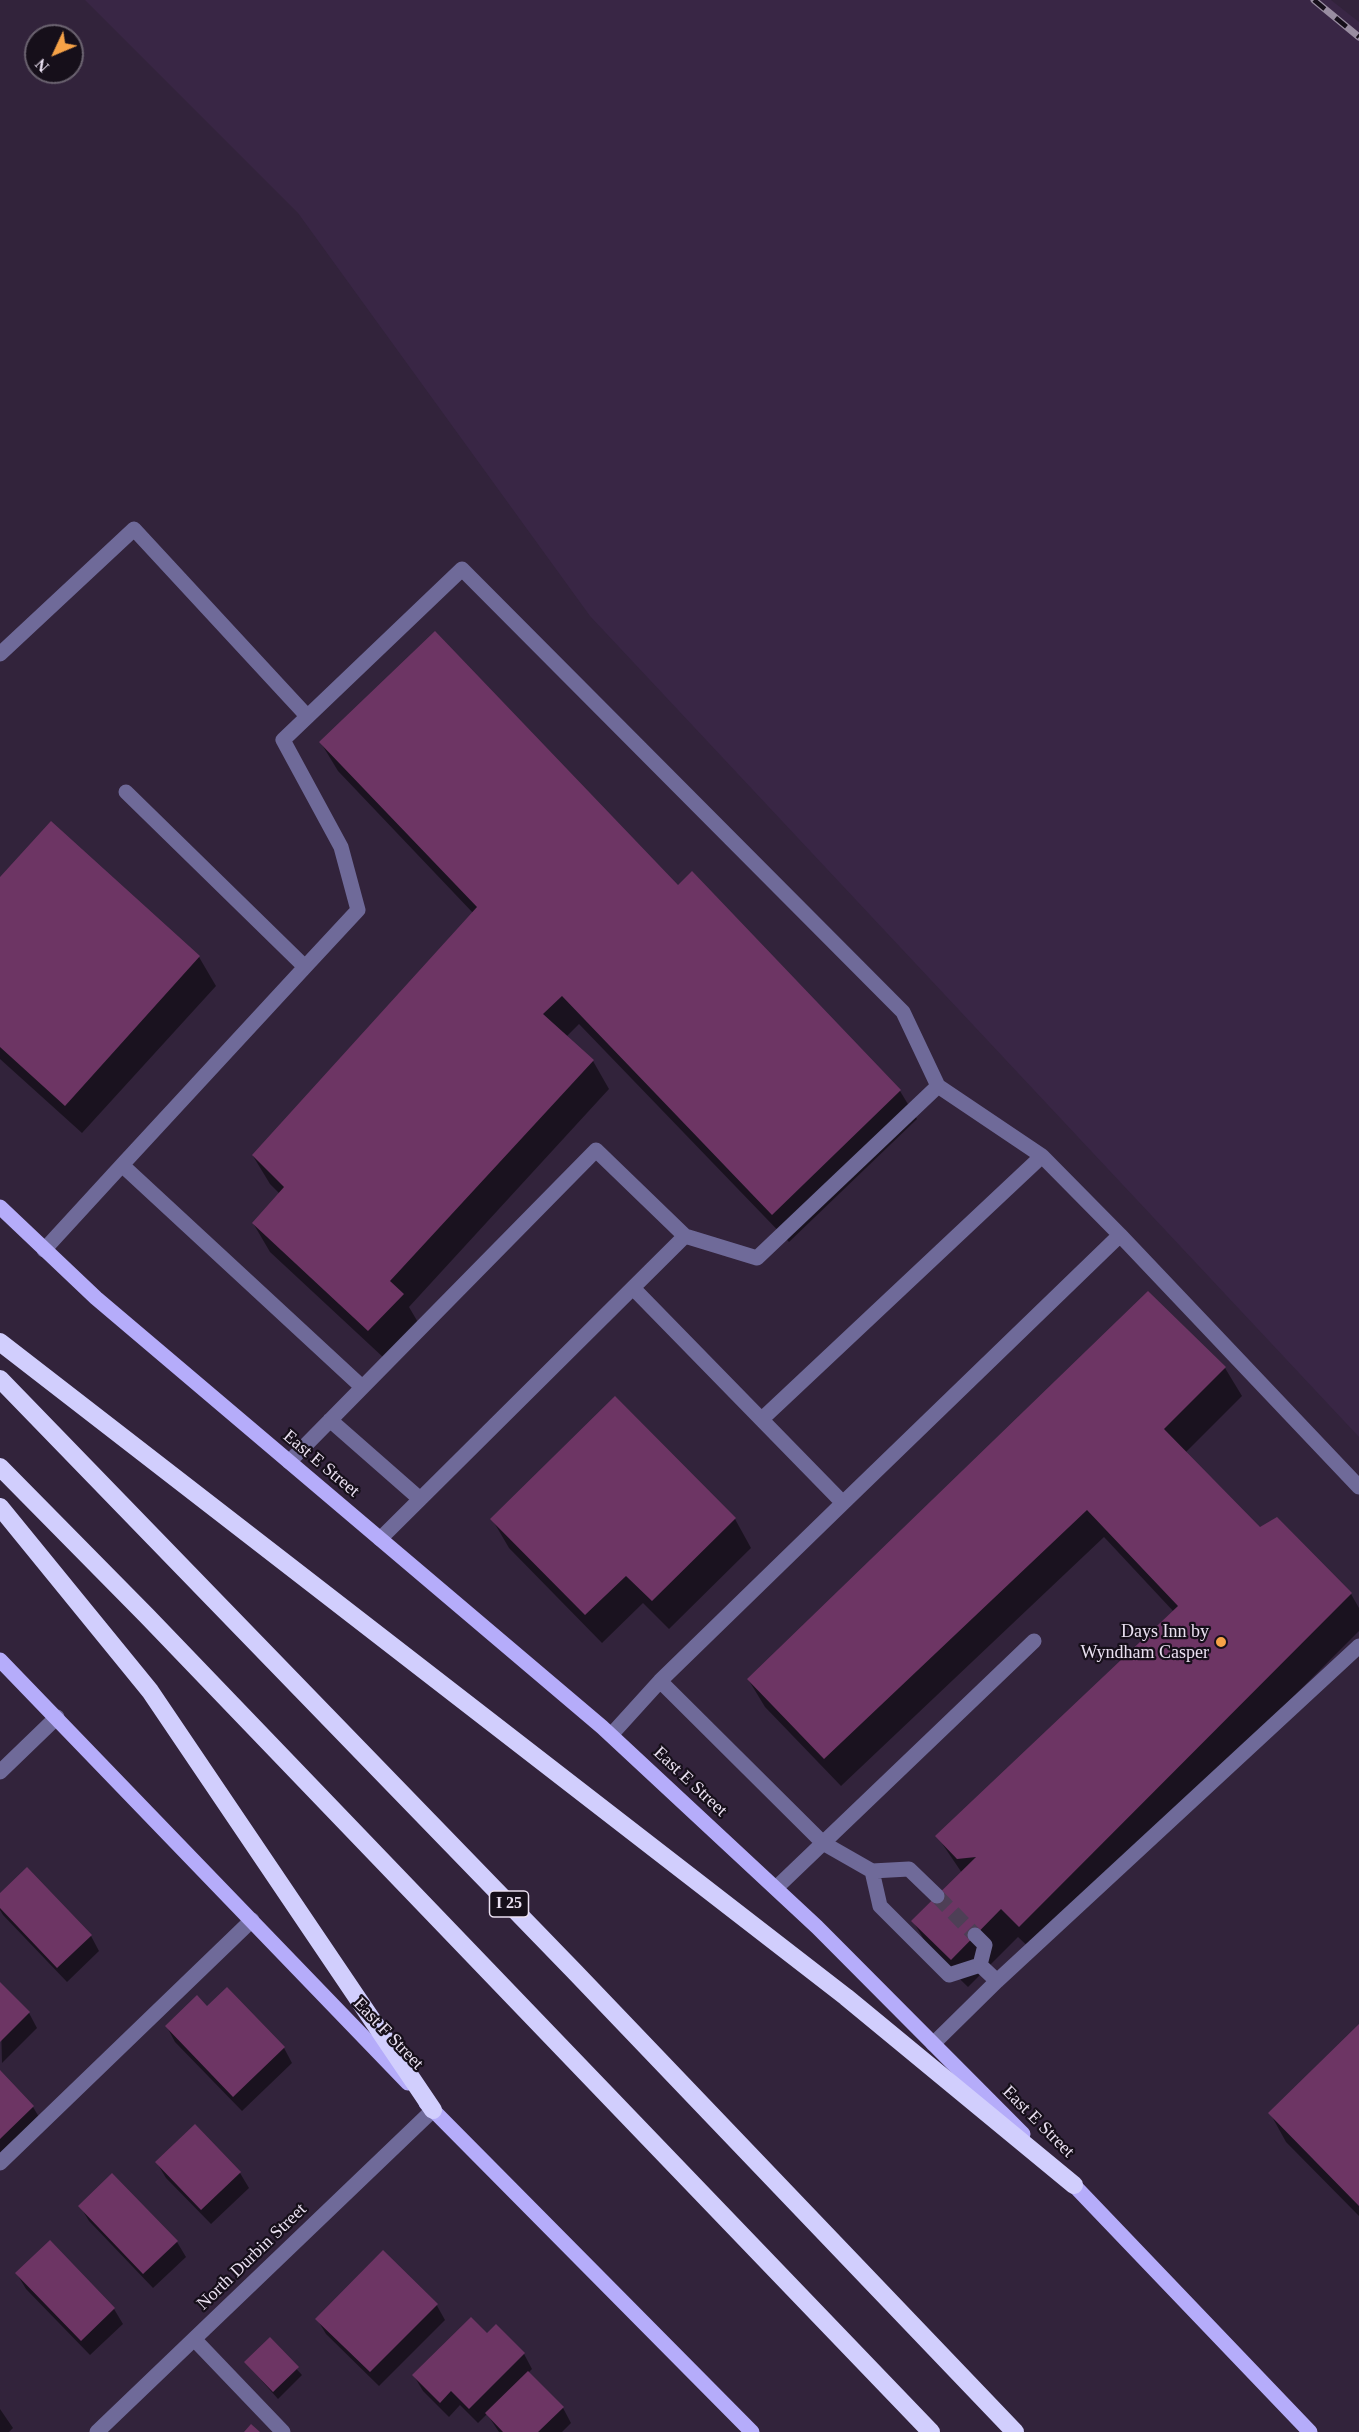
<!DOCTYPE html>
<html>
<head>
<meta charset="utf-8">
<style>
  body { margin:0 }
  #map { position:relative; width:1359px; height:2432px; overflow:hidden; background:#32233b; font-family:Georgia,serif }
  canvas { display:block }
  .north { position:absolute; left:24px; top:24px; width:60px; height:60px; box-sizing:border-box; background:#160f1a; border:2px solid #6b6370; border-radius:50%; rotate:226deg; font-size:16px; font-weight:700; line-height:24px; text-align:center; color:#eae0f1 }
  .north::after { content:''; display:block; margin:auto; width:21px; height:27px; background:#f6a247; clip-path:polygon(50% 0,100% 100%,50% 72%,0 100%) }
</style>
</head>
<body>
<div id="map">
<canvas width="1359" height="2432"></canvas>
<div class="north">N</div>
</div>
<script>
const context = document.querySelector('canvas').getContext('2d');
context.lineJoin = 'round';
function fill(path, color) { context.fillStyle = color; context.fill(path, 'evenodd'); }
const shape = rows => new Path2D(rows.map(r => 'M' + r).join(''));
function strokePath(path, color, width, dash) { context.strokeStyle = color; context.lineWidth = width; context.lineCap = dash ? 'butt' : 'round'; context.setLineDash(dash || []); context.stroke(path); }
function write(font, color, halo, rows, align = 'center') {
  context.font = font + ' Georgia,serif'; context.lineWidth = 4.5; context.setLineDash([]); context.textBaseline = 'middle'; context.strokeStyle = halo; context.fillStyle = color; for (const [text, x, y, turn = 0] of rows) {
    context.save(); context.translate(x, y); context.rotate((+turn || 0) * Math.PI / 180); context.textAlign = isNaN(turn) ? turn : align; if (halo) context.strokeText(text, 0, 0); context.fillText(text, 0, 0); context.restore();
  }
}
fill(shape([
  [85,0,1331,0,1359,22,1359,1437,590,616,298,213]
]), '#392645');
fill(shape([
  [321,743,678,887,900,1091,917,1119,789,1242,579,1024,566,1037,593,1061,609,1089,409,1307,419,1324,385,1359,270,1252,253,1223,280,1194,270,1184,253,1156,473,913,338,771],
  [51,823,199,957,216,986,82,1133,0,1059,0,879],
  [1225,1368,1242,1396,1185,1453,1259,1529,1351,1594,1359,1608,1359,1631,1036,1954,1018,1937,968,1987,930,1950,913,1921,962,1873,937,1836,1174,1612,1104,1537,841,1786,765,1707,748,1679],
  [492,1519,735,1519,751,1548,669,1629,643,1603,602,1643,509,1548],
  [0,1895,91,1936,99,1951,67,1982,3,1915,0,1910],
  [0,1984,29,2013,37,2028,2,2063],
  [207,2008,284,2048,292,2063,242,2111,175,2042,167,2027],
  [1359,2026,1359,2216,1286,2142,1270,2113],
  [0,2072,33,2107,42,2122,0,2154],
  [157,2163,240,2173,249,2188,211,2224,166,2178],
  [80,2206,177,2242,186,2257,153,2288,89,2221],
  [50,2242,114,2309,123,2324,90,2355,26,2289,17,2274],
  [436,2304,445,2320,379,2386,326,2334,317,2319],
  [487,2336,524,2354,532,2369,528,2373,563,2408,571,2423,562,2432,499,2432,487,2414,478,2423,460,2405,449,2417,423,2391,414,2376],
  [270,2340,302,2375,278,2399,246,2363],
  [0,2409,13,2428,9,2432,0,2432]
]), '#0007');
fill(shape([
  [435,631,678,885,692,871,901,1090,772,1215,562,996,543,1014,594,1060,390,1281,404,1294,368,1331,252,1223,284,1187,252,1155,477,907,319,742],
  [51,821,200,956,65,1106,0,1047,0,877],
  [1148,1291,1226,1367,1164,1429,1260,1527,1277,1517,1352,1593,1019,1927,1001,1909,951,1960,911,1921,976,1857,957,1859,935,1836,1178,1606,1087,1510,824,1759,747,1679],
  [615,1396,736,1518,652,1601,626,1576,585,1615,490,1519],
  [27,1867,92,1935,57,1968,0,1908,0,1893],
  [0,1982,30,2012,0,2042],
  [227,1987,285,2047,233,2097,165,2026,197,1995,207,2006],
  [1359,2024,1359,2206,1268,2113],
  [0,2070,34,2106,0,2139],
  [195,2124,241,2172,201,2210,155,2162],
  [112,2173,178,2241,143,2274,78,2206],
  [50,2240,115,2308,81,2341,15,2273],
  [383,2250,438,2304,370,2372,315,2319],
  [471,2317,487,2333,496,2324,525,2353,469,2409,451,2391,440,2403,412,2375],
  [270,2337,299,2367,273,2392,244,2362],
  [528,2371,564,2407,538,2432,503,2432,485,2413],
  [251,2424,260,2432,244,2432]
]), '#6d3564');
strokePath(shape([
  [937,1896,975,1935]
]), '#4e3f56', 15, [15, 8]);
strokePath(shape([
  [0,654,134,529,307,716],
  [305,967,358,910,341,847,283,740,462,569,903,1012,938,1086,757,1258,685,1236],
  [938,1086,1042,1156],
  [122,1165,305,967,126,792],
  [1120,1235,1359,1487],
  [44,1250,122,1165,362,1387],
  [762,1419,1042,1156,1120,1235,843,1503],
  [330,1420,420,1499],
  [289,1462,596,1150,685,1236,380,1539],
  [660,1681,823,1843,872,1871,880,1906,949,1975,980,1965,997,1981],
  [611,1735,660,1681,843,1503,633,1288],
  [0,1772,57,1717],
  [872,1871,909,1869,937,1896],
  [776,1888,1034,1641],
  [975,1935,985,1945,980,1965],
  [933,2044,997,1981,1359,1646],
  [0,2163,252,1920],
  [194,2339,283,2432],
  [97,2432,433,2110]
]), '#6f6a99', 15);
strokePath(shape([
  [0,1207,96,1298,602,1727,817,1927,1023,2134],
  [0,1660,408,2083],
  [426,2103,752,2432],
  [1067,2178,1310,2432]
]), '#b5acfa', 15);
strokePath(shape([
  [0,1342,846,1997,1074,2185],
  [0,1379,575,1972,1015,2432],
  [0,1467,147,1616,931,2432],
  [0,1507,150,1691,433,2110]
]), '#d1cefd', 18);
const rail = shape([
  [1314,0,1359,37]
]);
strokePath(rail, '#998da1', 7);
strokePath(rail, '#160f1a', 4.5, [14]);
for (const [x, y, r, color] of [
  [1221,1642,6,"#f6a247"]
]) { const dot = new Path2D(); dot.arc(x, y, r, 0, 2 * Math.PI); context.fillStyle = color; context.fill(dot); strokePath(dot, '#160f1a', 2); }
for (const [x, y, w] of [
  [509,1904,39]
]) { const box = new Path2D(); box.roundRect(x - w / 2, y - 13, w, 26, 4.5); context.fillStyle = '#160f1a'; context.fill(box); strokePath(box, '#eae0f1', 1.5); }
write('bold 16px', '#eae0f1', null, [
  ["I 25",509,1904]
]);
write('18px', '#eae0f1', '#160f1a', [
  ["East E Street",321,1464,40],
  ["East E Street",690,1782,43],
  ["East F Street",388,2034,46],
  ["East E Street",1038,2122,45],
  ["North Durbin Street",252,2257,-44]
]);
write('18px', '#eae0f1', '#160f1a', [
  ["Days Inn by",1209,1632],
  ["Wyndham Casper",1209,1653]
], 'right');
</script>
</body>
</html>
